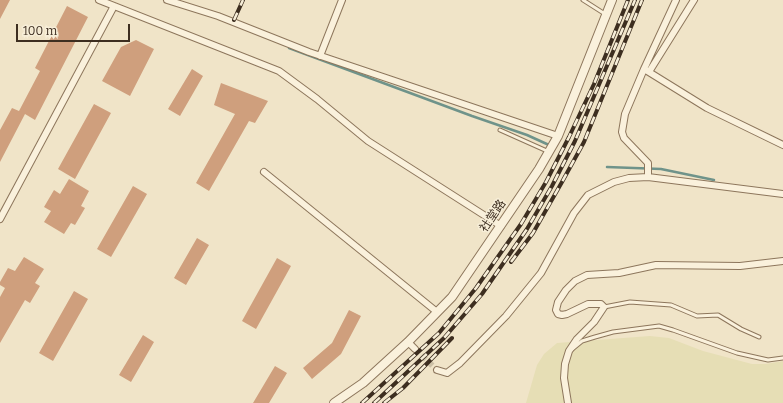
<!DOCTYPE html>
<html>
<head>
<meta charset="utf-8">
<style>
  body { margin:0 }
  #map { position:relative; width:783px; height:403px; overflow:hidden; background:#f0e4c8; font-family:Bitter,serif }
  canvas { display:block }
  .scale { position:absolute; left:16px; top:24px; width:114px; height:18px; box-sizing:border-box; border:2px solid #3d2e20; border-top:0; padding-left:5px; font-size:12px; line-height:14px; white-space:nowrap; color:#3d2e20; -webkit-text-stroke:3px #f7eed8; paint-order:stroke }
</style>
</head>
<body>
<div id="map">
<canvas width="783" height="403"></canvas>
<div class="scale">100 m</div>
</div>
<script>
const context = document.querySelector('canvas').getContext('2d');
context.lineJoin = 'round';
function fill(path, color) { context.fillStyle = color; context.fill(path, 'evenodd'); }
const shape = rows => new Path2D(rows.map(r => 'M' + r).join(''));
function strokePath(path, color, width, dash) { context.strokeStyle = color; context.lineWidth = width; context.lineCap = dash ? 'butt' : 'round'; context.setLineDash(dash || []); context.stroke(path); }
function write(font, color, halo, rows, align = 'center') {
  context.font = font + ' Bitter,"Noto Sans SC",serif'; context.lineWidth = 3; context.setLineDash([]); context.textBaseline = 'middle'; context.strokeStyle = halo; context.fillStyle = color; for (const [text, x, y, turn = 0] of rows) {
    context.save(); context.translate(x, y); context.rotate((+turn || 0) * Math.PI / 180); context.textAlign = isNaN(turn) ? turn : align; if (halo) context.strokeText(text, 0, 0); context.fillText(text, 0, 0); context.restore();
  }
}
fill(shape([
  [650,336,669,338,703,351,752,364,766,364,783,361,783,403,526,403,537,365,544,354,557,343]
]), '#e6deb5');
strokePath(shape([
  [289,48,472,116,527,135,549,145],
  [607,167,661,169,714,180]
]), '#6f938a', 2.5);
fill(shape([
  [0,0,10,0,0,19],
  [67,6,88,17,35,120,25,114,0,162,0,130,12,108,19,111,40,71,35,68],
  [136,40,154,49,130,96,102,81,121,47],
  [192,69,203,76,180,116,168,109],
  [221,83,268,101,255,123,249,121,209,191,196,183,235,114,214,105],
  [94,104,111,113,75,179,58,169],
  [69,179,89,191,81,206,85,208,75,225,71,223,64,234,44,222,51,211,44,207,54,190,60,194],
  [133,186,147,194,111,257,97,249],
  [197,238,209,245,186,285,174,278],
  [24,257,44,269,35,283,40,286,30,303,25,300,0,343,0,297,5,288,0,285,0,282,8,268,15,271],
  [277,258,291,266,256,329,242,321],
  [74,291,88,299,53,361,39,353],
  [349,310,361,316,341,354,312,379,303,368,332,343],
  [143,335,154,342,131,382,119,375],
  [275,366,287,373,269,403,253,403]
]), '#cf9f7d');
strokePath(shape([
  [415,349,437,370]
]), '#ccc0a6', 6, [6, 3]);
const service = shape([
  [583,0,605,14],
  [500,130,547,151],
  [604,307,630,302,671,305,697,316,718,315,741,329,759,337],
  [571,350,582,341,595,337,613,332,659,326,673,330,737,353,768,360,783,358]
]);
const minor = shape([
  [99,0,279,71,317,99,368,141,501,226],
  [167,0,218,16,309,52,558,136],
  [320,56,342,0],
  [644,69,676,0],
  [649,72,694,0],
  [264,172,437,312],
  [648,177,648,163,624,138,622,132,625,114,644,69,707,108,783,145],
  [0,219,114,6],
  [408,342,415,349],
  [437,370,447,373,460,363,506,316,541,273,574,213,588,195,614,182,629,178,648,177,783,194],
  [568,403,564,378,565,364,569,351,577,339,594,322,604,307,601,304,588,304,567,314,562,315,558,314,556,310,558,302,566,290,575,281,587,275,619,273,656,265,740,266,783,261]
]);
const tertiary = shape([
  [334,403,363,383,408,342,452,297,539,169,558,136,612,0]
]);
strokePath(service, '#8d765c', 5);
strokePath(minor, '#8d765c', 8);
strokePath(tertiary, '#8d765c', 10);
strokePath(service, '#faf1dc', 3);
strokePath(minor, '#faf1dc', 6);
strokePath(tertiary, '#faf1dc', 8);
const rail = shape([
  [234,20,243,0],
  [511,262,533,233,562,182,584,142,642,0],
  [362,403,439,333,476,288,521,224,546,182,569,137,594,84,628,0],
  [374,403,444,338,482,294,527,229,552,186,575,141,635,0],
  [384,403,403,388,452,338]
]);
strokePath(rail, '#3d2e20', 4);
strokePath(rail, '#f7eed8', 2.5, [8]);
write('12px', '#3d2e20', '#f7eed8', [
  ["社堂路",493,216,-56]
]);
</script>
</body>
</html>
